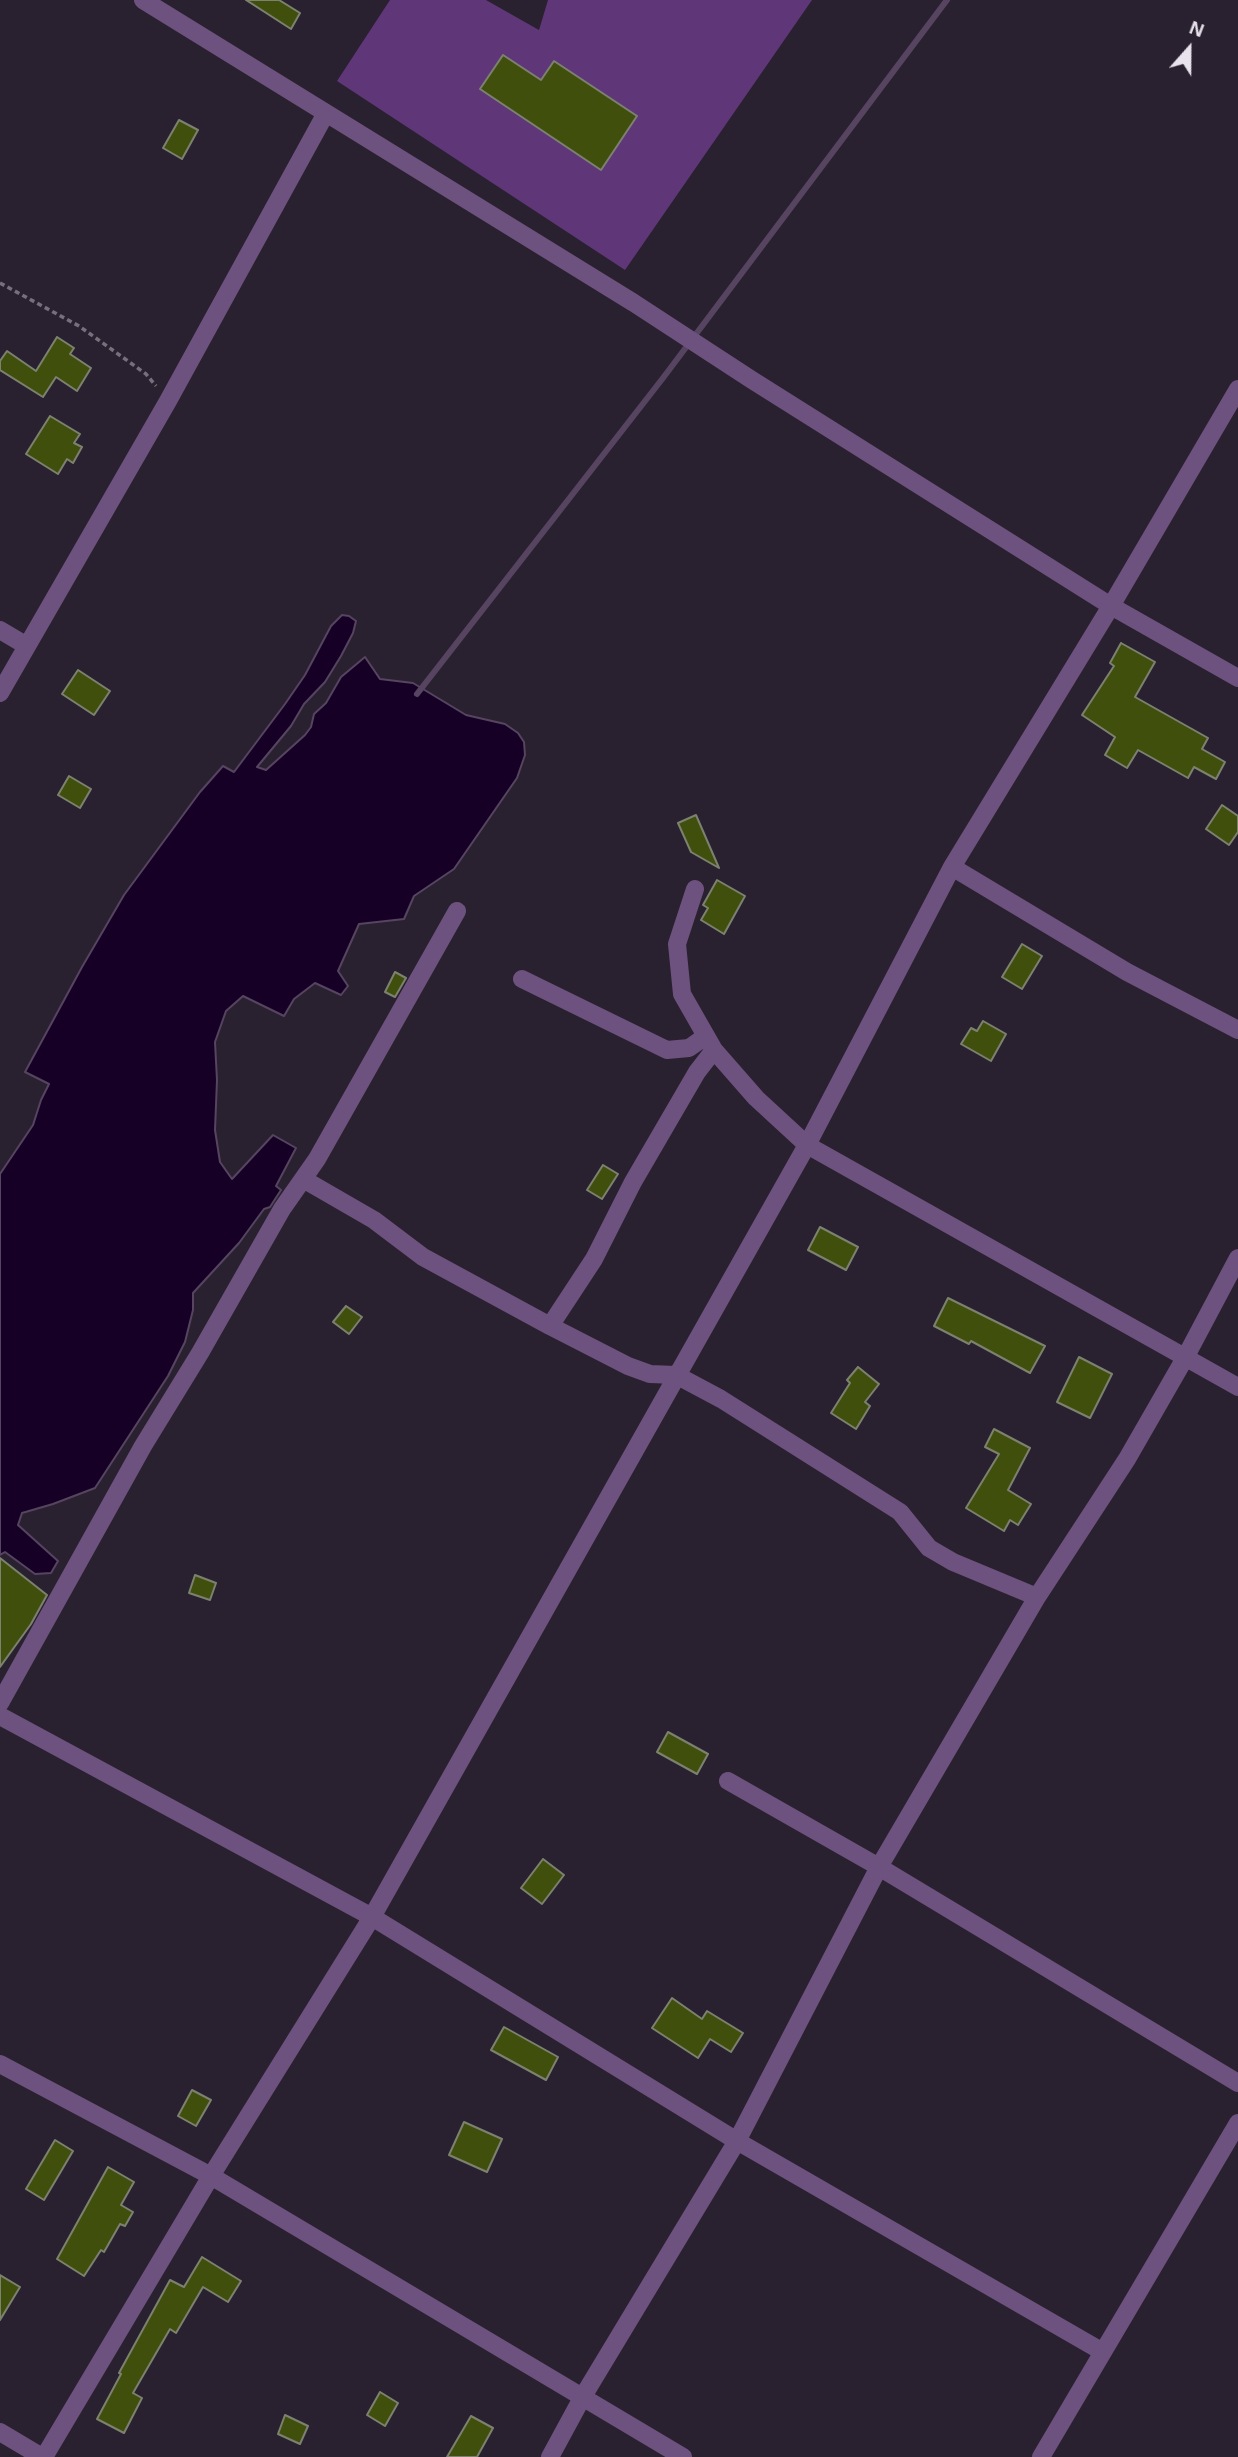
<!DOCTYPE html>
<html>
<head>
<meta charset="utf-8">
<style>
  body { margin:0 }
  #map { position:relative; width:1238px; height:2457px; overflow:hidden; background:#29212f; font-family:Helvetica,sans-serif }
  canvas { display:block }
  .north { position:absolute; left:1154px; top:14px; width:70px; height:70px; -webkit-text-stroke:5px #29212f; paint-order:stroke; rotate:21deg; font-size:19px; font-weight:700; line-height:28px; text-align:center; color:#e8e3ec }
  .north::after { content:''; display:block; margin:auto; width:24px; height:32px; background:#e8e3ec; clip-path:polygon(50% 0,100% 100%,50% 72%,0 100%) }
</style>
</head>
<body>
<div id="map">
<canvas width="1238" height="2457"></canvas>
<div class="north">N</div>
</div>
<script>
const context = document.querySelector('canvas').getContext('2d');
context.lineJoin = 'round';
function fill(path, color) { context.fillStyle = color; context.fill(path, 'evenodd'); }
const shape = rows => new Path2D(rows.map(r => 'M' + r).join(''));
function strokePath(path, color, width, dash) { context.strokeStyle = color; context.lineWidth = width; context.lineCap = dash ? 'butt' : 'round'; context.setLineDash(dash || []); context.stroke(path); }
fill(shape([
  [390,0,486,0,539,30,548,0,812,0,625,270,337,81]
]), '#5f3678');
const water = shape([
  [342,615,349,616,356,621,353,633,341,656,325,682,304,704,291,726,257,767,266,770,305,735,311,727,314,714,326,703,341,677,365,657,380,679,413,683,466,715,505,724,518,733,524,742,525,755,517,778,454,869,414,896,404,919,359,924,338,971,348,986,341,995,315,983,294,999,284,1016,243,996,226,1011,215,1042,217,1080,215,1130,220,1162,232,1179,273,1135,296,1148,276,1186,281,1190,270,1207,264,1209,239,1243,193,1293,193,1310,185,1342,168,1376,95,1488,53,1504,22,1513,18,1525,58,1561,51,1573,35,1574,5,1552,0,1555,0,1174,33,1125,41,1100,49,1084,25,1072,82,967,124,895,200,792,223,766,234,772,285,704,305,675,331,626,342,615]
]);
fill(water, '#170026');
strokePath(water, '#564461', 2);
strokePath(shape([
  [417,694,663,378,947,0]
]), '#564461', 6);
const building = shape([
  [246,0,279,0,300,13,291,29,246,0],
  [503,55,541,80,554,61,637,116,601,170,480,89,503,55],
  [179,120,198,130,182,159,163,148,179,120],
  [57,337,74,348,70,354,91,368,77,391,56,377,43,397,0,370,0,361,7,351,36,371,57,337],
  [50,416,80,434,74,443,82,447,73,463,67,459,58,474,26,454,50,416],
  [1121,643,1155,662,1135,697,1208,738,1202,749,1225,762,1216,779,1194,767,1188,778,1138,750,1127,768,1105,755,1115,737,1082,715,1114,666,1110,663,1121,643],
  [78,670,110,691,94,715,62,694,78,670],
  [69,776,91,789,80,808,58,795,69,776],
  [1222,805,1238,816,1238,832,1229,845,1206,829,1222,805],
  [696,815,719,868,691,852,678,823,696,815],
  [717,880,745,896,724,934,701,920,708,908,703,905,717,880],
  [1022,944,1042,956,1022,989,1002,977,1022,944],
  [395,972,406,978,395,997,385,992,395,972],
  [983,1021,1006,1034,991,1061,961,1044,971,1028,977,1031,983,1021],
  [603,1165,618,1174,602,1199,587,1190,603,1165],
  [820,1227,858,1247,846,1270,808,1250,820,1227],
  [948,1298,1045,1346,1030,1373,971,1341,969,1344,934,1326,948,1298],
  [346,1306,362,1317,349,1334,333,1322,346,1306],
  [1079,1357,1112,1374,1090,1418,1057,1402,1079,1357],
  [858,1367,879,1384,865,1402,870,1406,856,1429,831,1413,850,1383,847,1380,858,1367],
  [994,1429,1030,1448,1008,1490,1031,1504,1018,1525,1010,1520,1004,1531,966,1508,999,1454,985,1447,994,1429],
  [0,1558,47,1595,31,1624,0,1667,0,1558],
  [195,1575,216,1583,210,1600,189,1593,195,1575],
  [668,1732,708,1754,697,1774,657,1752,668,1732],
  [543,1859,564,1875,542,1904,521,1888,543,1859],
  [672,1998,702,2019,707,2011,743,2033,731,2052,710,2039,698,2058,652,2028,672,1998],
  [504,2027,558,2057,546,2080,491,2050,504,2027],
  [192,2090,211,2100,196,2126,178,2116,192,2090],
  [464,2122,502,2139,487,2172,449,2155,464,2122],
  [55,2140,73,2151,44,2200,26,2189,55,2140],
  [108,2167,134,2182,121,2205,133,2212,125,2226,120,2224,104,2252,101,2250,84,2276,57,2259,108,2167],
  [202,2257,241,2281,228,2302,203,2287,176,2333,170,2329,133,2393,142,2398,124,2433,97,2419,121,2374,119,2373,170,2280,184,2287,202,2257],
  [0,2275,20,2287,0,2320,0,2275],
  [380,2392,398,2403,385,2426,367,2415,380,2392],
  [285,2415,308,2426,300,2444,278,2434,285,2415],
  [471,2416,493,2428,477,2457,447,2457,471,2416]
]);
fill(building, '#404f0c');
strokePath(building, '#7c8170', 2);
strokePath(shape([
  [0,283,79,326,146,374,156,386]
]), '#77707c', 3.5, [5, 3.5]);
strokePath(shape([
  [143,0,634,303,752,380,1111,606,1238,678],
  [0,630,27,646],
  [0,693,168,401,326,113],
  [952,867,1127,972,1238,1030],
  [695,889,677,944,682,994,714,1050,756,1098,807,1145,1238,1387],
  [522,979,667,1050,689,1048,706,1036],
  [303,1179,374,1220,423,1257,550,1326,628,1366,650,1374,676,1375,721,1399,900,1512,929,1548,953,1562,1037,1597],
  [550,1326,594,1259,633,1182,697,1072,714,1050],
  [0,1703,143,1446,200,1353,282,1209,317,1159,457,911],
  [0,1716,372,1917,737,2141,1103,2352],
  [728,1781,879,1867,1238,2083],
  [0,2064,211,2176,683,2457],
  [0,2432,42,2457],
  [44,2457,211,2176,372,1917,807,1145,952,867,1111,606,1238,389],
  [550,2457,582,2398,737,2141,879,1867,1037,1597,1127,1459,1185,1358,1238,1258],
  [1041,2457,1238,2123]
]), '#6d527f', 18);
</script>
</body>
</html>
